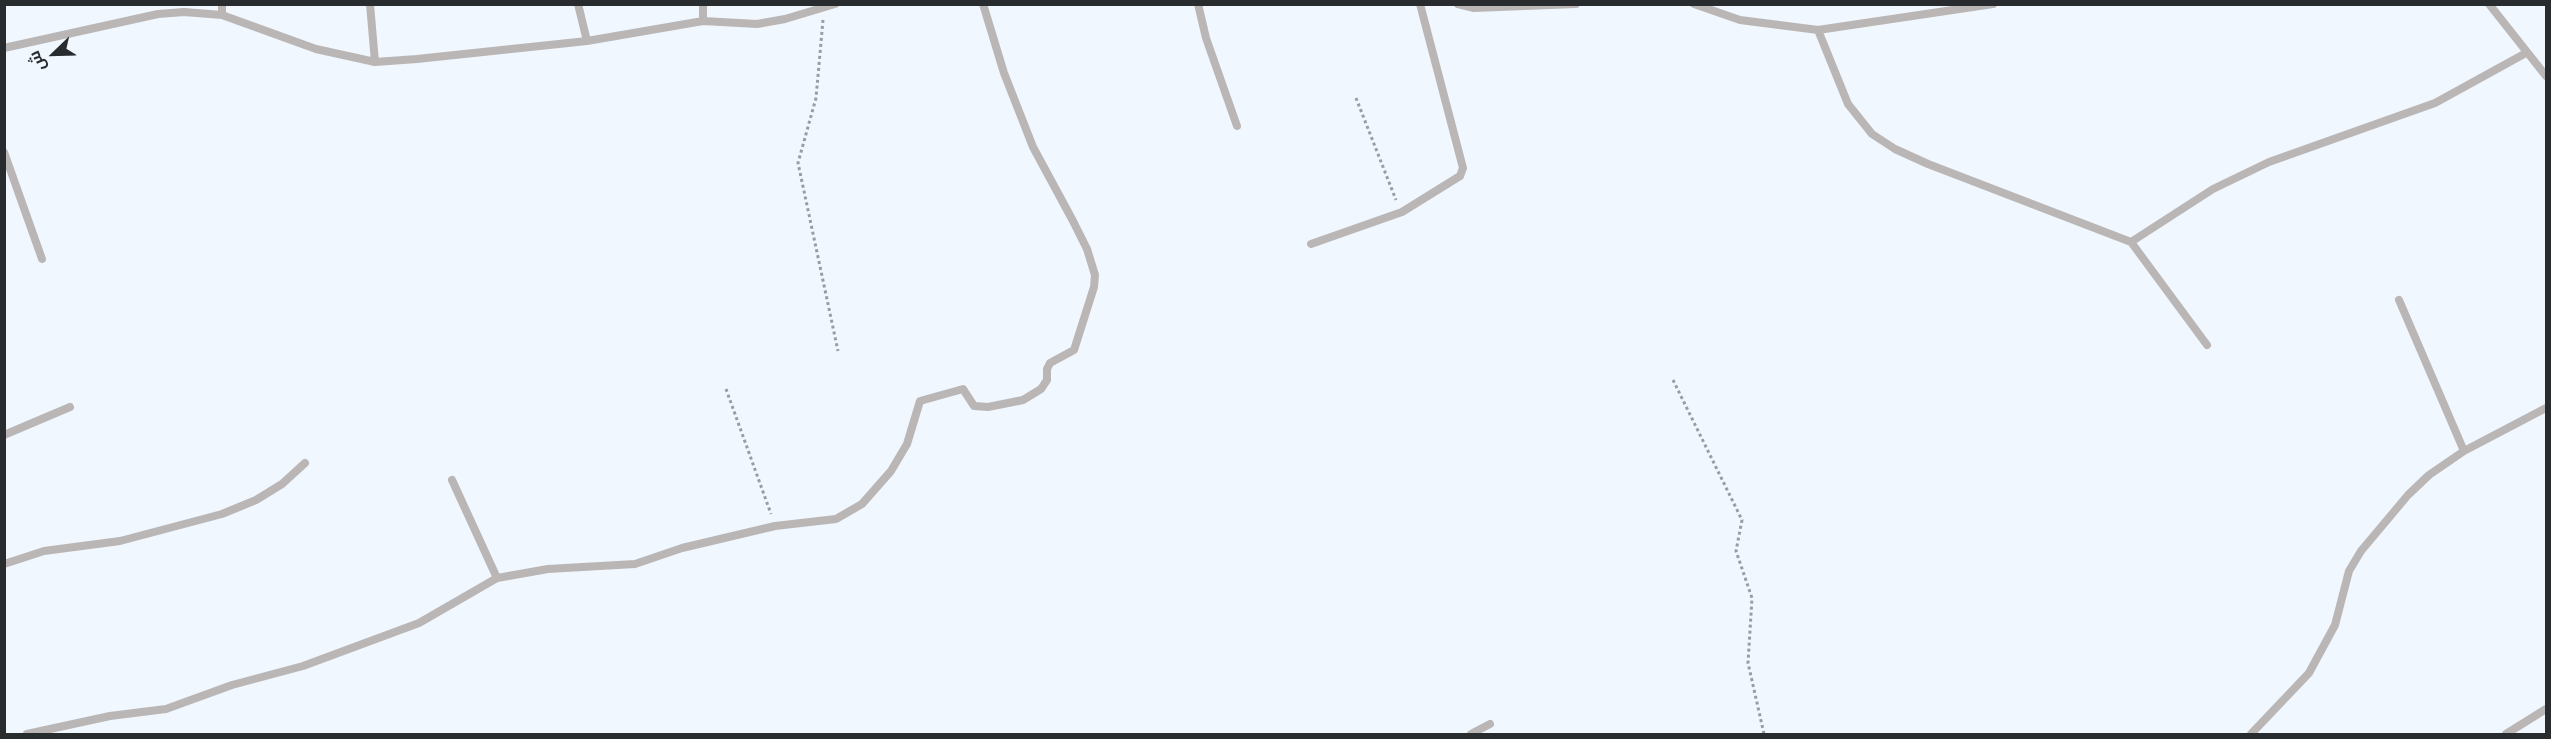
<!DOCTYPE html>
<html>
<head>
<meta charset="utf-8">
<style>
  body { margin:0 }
  #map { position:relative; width:2551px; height:739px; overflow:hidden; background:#f0f7fe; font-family:"Public Sans",Cairo,sans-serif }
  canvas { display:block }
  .frame { position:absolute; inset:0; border:6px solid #292c2f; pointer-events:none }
  .north { position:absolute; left:24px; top:24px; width:60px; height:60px; -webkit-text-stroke:4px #f0f7fe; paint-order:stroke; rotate:247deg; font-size:16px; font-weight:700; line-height:24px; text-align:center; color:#292c2f }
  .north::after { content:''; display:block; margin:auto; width:21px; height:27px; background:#292c2f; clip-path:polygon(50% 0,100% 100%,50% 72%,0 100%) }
</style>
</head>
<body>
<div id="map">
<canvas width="2551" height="739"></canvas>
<div class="frame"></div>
<div class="north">ش</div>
</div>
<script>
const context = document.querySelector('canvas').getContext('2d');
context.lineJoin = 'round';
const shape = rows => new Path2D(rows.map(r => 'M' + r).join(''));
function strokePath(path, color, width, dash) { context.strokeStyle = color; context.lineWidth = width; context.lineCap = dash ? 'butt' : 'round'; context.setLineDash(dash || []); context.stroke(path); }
strokePath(shape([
  [823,20,816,98,798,163,838,351],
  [1356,98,1396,200],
  [1673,380,1742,520,1736,551,1752,598,1748,663,1764,734],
  [726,389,771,514]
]), '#989da2', 3, [3, 3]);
strokePath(shape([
  [222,4,222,15],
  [370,4,375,62],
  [578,4,587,41],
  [1198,4,1206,38,1237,126],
  [1458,4,1474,8,1576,4],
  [1694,4,1740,20,1818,30,1993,4],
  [2489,4,2546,76],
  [703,21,703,4],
  [1818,30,1848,104,1872,134,1895,149,1928,164,2131,242,2207,345],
  [4,48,158,14,184,12,222,15,316,49,375,62,417,59,587,41,703,21,757,24,785,19,835,4],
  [4,152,42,259],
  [2131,242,2213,189,2269,162,2435,103,2526,53],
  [1311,244,1402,212,1460,176,1463,168,1420,4],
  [2399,300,2464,451],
  [4,435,70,407],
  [452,480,497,578],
  [4,564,44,551,120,541,222,514,256,500,282,484,305,463],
  [27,734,110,716,166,709,232,685,303,666,419,623,497,578,548,569,635,564,682,548,775,526,836,519,862,504,891,471,907,444,920,401,963,389,974,406,988,407,1023,400,1041,389,1047,380,1047,369,1050,363,1074,350,1094,287,1095,275,1087,249,1073,221,1033,147,1004,73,983,4],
  [1471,734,1490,724],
  [2251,734,2309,673,2335,625,2349,571,2361,551,2408,495,2429,475,2464,451,2546,408],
  [2506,734,2546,709]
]), '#bab6b5', 8);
</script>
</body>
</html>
